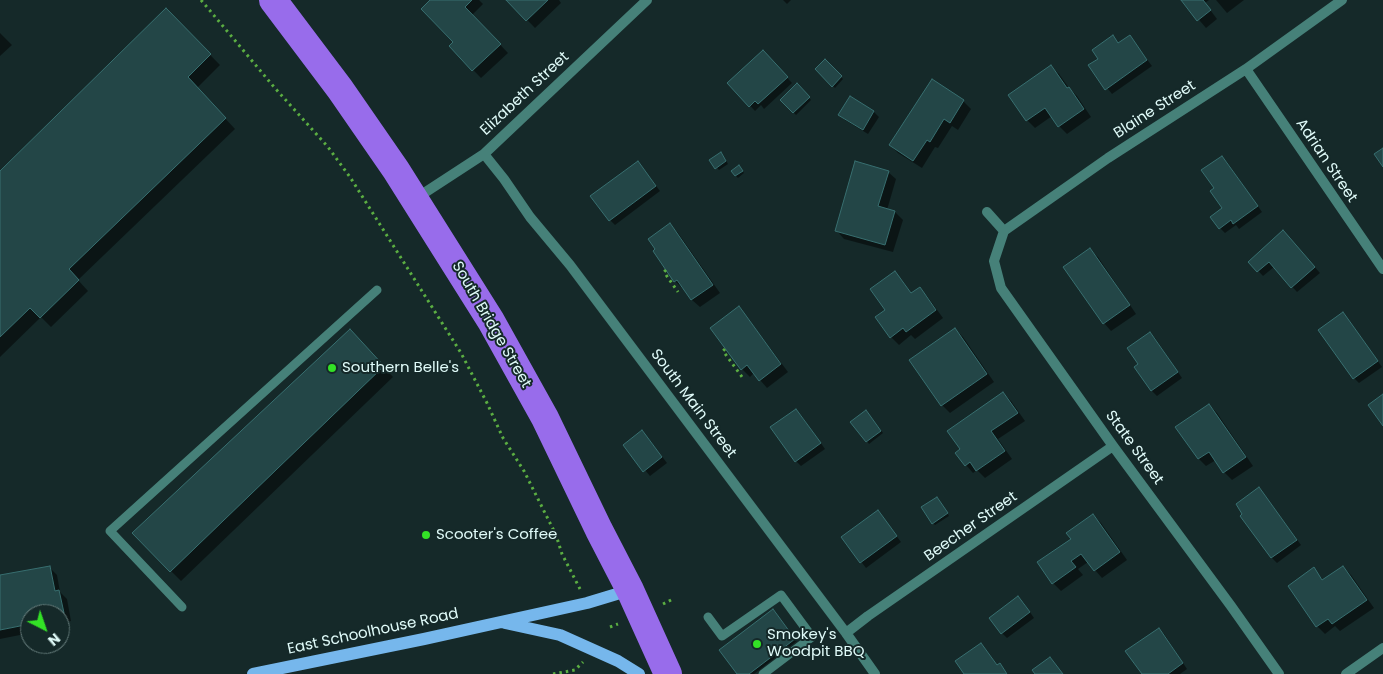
<!DOCTYPE html>
<html>
<head>
<meta charset="utf-8">
<style>
  body { margin:0 }
  #map { position:relative; width:1383px; height:674px; overflow:hidden; background:#152929; font-family:Poppins,sans-serif }
  canvas { display:block }
  .north { position:absolute; left:20px; top:604px; width:50px; height:50px; box-sizing:border-box; background:#152929; border:1px solid #667d7c; border-radius:50%; rotate:139deg; font-size:14px; font-weight:700; line-height:20px; text-align:center; color:#e0fbf9 }
  .north::after { content:''; display:block; margin:auto; width:18px; height:22px; background:#33e126; clip-path:polygon(50% 0,100% 100%,50% 72%,0 100%) }
</style>
</head>
<body>
<div id="map">
<canvas width="1383" height="674"></canvas>
<div class="north">N</div>
</div>
<script>
const context = document.querySelector('canvas').getContext('2d');
context.lineJoin = 'round';
function fill(path, color) { context.fillStyle = color; context.fill(path, 'evenodd'); }
const shape = rows => new Path2D(rows.map(r => 'M' + r).join(''));
function strokePath(path, color, width, dash) { context.strokeStyle = color; context.lineWidth = width; context.lineCap = dash ? 'butt' : 'round'; context.setLineDash(dash || []); context.stroke(path); }
function write(font, color, halo, rows, align = 'center') {
  context.font = font + ' Poppins,sans-serif'; context.lineWidth = 4; context.setLineDash([]); context.textBaseline = 'middle'; context.strokeStyle = halo; context.fillStyle = color; for (const [text, x, y, turn = 0] of rows) {
    context.save(); context.translate(x, y); context.rotate((+turn || 0) * Math.PI / 180); context.textAlign = isNaN(turn) ? turn : align; if (halo) context.strokeText(text, 0, 0); context.fillText(text, 0, 0); context.restore();
  }
}
fill(shape([
  [432,0,479,0,483,4,472,15,508,53,481,78,450,46,455,42],
  [508,0,559,0,561,3,535,28],
  [783,0,791,0,787,4],
  [1182,0,1209,0,1205,3,1217,19,1206,28],
  [1216,0,1244,0,1227,13],
  [166,10,220,65,197,88,235,129,78,280,88,291,51,327,41,317,0,357,0,173],
  [0,33,12,45,0,56],
  [1113,37,1119,44,1130,37,1152,66,1112,94,1090,66,1100,59],
  [763,52,792,83,764,109,761,105,755,111,729,83],
  [825,61,843,79,835,88,816,69],
  [1051,67,1059,74,1069,88,1077,96,1091,117,1067,134,1059,126,1052,116,1035,128,1027,120],
  [932,81,963,101,971,109,958,130,952,126,938,148,935,147,922,168,898,153,890,145],
  [797,85,811,100,796,115,782,100],
  [850,98,874,112,879,117,868,134,845,120,840,115],
  [723,156,728,164,719,170,711,161],
  [1222,157,1227,162,1262,212,1239,229,1236,225,1225,233,1220,228,1224,208,1216,188],
  [638,162,660,191,615,225,610,220],
  [741,169,744,173,738,178,736,176],
  [888,172,896,179,887,210,895,212,903,220,893,252,844,239,837,231],
  [670,225,678,233,720,293,700,307,692,300,684,288,683,289,675,281],
  [1288,237,1320,273,1297,292,1274,267,1263,276,1250,262],
  [1090,250,1098,257,1136,314,1111,331,1104,323],
  [894,273,902,280,912,294,920,289,927,296,943,318,915,339,911,335,899,345,891,337,887,310],
  [739,308,746,316,788,372,767,388,754,373,750,377,742,369],
  [1343,314,1348,319,1382,367,1359,383,1354,378],
  [955,329,963,337,994,382,950,413,942,405],
  [1149,333,1155,338,1182,378,1157,396,1152,391,1135,368,1140,365],
  [360,341,393,377,181,581,133,533],
  [1003,393,1011,401,1025,421,998,439,1012,459,985,478,977,470,973,473,966,465],
  [1209,405,1217,413,1253,466,1232,480,1224,472,1216,460,1206,466,1199,459],
  [796,410,801,415,825,449,801,466,796,461],
  [868,414,883,433,869,444,867,441],
  [647,437,667,463,650,476,624,445],
  [1264,494,1301,545,1277,563,1272,558,1242,516],
  [939,500,949,516,935,525,933,523],
  [1093,515,1101,523,1127,560,1102,578,1088,562,1078,569,1083,575,1061,591,1053,583,1072,539],
  [882,517,901,542,866,568,843,538],
  [49,567,57,575,60,592,67,599,71,621,66,622,68,626,60,628,60,614,30,614,30,633,0,639,0,576],
  [1343,567,1351,575,1374,608,1340,631,1335,626,1325,634,1317,626,1313,569,1324,581],
  [1023,602,1034,618,1007,638,1002,633],
  [775,612,797,641,754,674,738,674],
  [1158,629,1164,634,1187,669,1180,674,1143,674],
  [981,644,988,652,998,666,999,665,1008,674,966,674]
]), '#0007');
const building = shape([
  [430,0,472,0,465,7,501,44,472,71,449,46,453,42,421,9,430,0],
  [506,0,548,0,526,21,506,0],
  [1181,0,1203,0,1211,10,1197,21,1181,0],
  [166,8,211,54,188,77,226,118,69,269,79,280,40,318,30,308,0,337,0,171,166,8],
  [1113,35,1118,43,1130,35,1147,60,1105,90,1088,65,1098,59,1092,50,1113,35],
  [763,50,788,77,758,104,755,101,749,107,727,83,763,50],
  [825,59,842,76,832,87,815,69,825,59],
  [1051,65,1067,88,1069,87,1084,109,1058,127,1045,108,1026,121,1008,95,1051,65],
  [932,79,964,100,950,123,944,119,930,142,927,140,913,161,889,145,932,79],
  [797,83,810,97,793,113,780,100,797,83],
  [850,96,874,111,863,130,838,115,850,96],
  [1383,148,1383,167,1374,154,1383,148],
  [721,152,726,161,715,169,709,160,721,152],
  [1222,156,1258,206,1233,224,1231,220,1219,229,1210,217,1222,208,1210,191,1214,188,1201,170,1222,156],
  [638,161,656,186,609,221,590,196,638,161],
  [855,161,889,171,878,206,895,211,885,245,835,231,855,161],
  [739,165,743,171,735,176,731,171,739,165],
  [670,223,713,285,691,300,677,280,674,282,653,251,655,249,648,239,670,223],
  [1283,230,1315,267,1291,288,1269,262,1257,272,1248,262,1283,230],
  [1090,248,1130,305,1103,324,1063,267,1090,248],
  [895,271,911,293,920,287,936,310,906,332,903,328,890,338,875,317,885,310,870,289,895,271],
  [739,306,781,364,759,381,747,365,741,370,710,328,739,306],
  [1343,312,1378,361,1353,379,1318,330,1343,312],
  [955,328,987,374,941,406,909,360,955,328],
  [350,329,384,366,170,572,132,533,350,329],
  [1150,332,1178,372,1151,391,1134,367,1138,364,1127,348,1150,332],
  [1003,392,1018,413,991,431,1005,451,976,471,970,462,965,466,955,453,960,449,947,431,1003,392],
  [1383,394,1383,426,1368,405,1383,394],
  [1209,404,1246,457,1223,473,1209,452,1198,459,1175,427,1209,404],
  [796,409,821,443,795,462,770,427,796,409],
  [866,410,881,431,866,442,850,422,866,410],
  [642,430,662,457,643,472,623,445,642,430],
  [1259,487,1297,540,1271,558,1240,516,1242,514,1236,504,1259,487],
  [937,497,948,513,932,524,921,507,937,497],
  [878,510,897,536,860,563,841,537,878,510],
  [1093,514,1120,552,1094,571,1081,554,1071,561,1076,567,1052,584,1037,562,1071,539,1066,533,1093,514],
  [50,566,55,591,59,590,64,613,30,614,30,624,0,630,0,575,50,566],
  [1343,566,1367,600,1332,624,1328,619,1316,627,1288,586,1314,567,1322,580,1343,566],
  [1018,596,1030,612,1001,634,989,618,1018,596],
  [773,609,795,639,749,674,737,674,719,650,773,609],
  [1159,628,1183,663,1168,674,1142,674,1125,651,1159,628],
  [981,643,997,665,1000,663,1007,674,964,674,955,661,981,643],
  [1050,657,1063,674,1035,674,1032,670,1050,657]
]);
fill(building, '#234647');
strokePath(building, '#386f70', 1);
strokePath(shape([
  [201,0,274,87,328,147,350,177,461,353,487,403,503,438,524,471,556,535,562,554,580,589],
  [666,270,664,272,678,292],
  [725,349,723,351,742,377],
  [663,604,673,599],
  [610,627,618,624],
  [553,674,575,670,583,662]
]), '#5bae42', 3, [2.5, 4]);
strokePath(shape([
  [182,607,110,531,377,290],
  [708,617,722,636,781,595,812,637,763,674]
]), '#468179', 9);
strokePath(shape([
  [1246,69,1383,269],
  [484,154,504,179,530,217,570,265,846,633,875,674],
  [415,199,484,154,647,0],
  [987,212,1004,231],
  [1004,231,994,261,1001,288,1113,446,1231,606,1279,674],
  [1004,231,1108,158,1246,69,1342,0],
  [846,633,868,616,1113,446],
  [1346,674,1383,648]
]), '#468179', 10);
strokePath(shape([
  [505,623,560,635,618,661,639,674],
  [253,674,424,639,587,603,630,590]
]), '#76b7ec', 12);
strokePath(shape([
  [273,0,340,89,396,170,491,321,545,418,599,530,630,590,668,674]
]), '#986ceb', 28);
for (const [x, y, r, color] of [
  [332,368,5,"#33e126"],
  [426,535,5,"#33e126"],
  [757,644,5,"#33e126"]
]) { const dot = new Path2D(); dot.arc(x, y, r, 0, 2 * Math.PI); context.fillStyle = color; context.fill(dot); strokePath(dot, '#152929', 2); }
write('15px', '#e0fbf9', '#152929', [
  ["Elizabeth Street",525,94,-43],
  ["Blaine Street",1155,110,-33],
  ["Adrian Street",1326,161,56],
  ["South Bridge Street",491,325,60],
  ["South Main Street",693,404,53],
  ["State Street",1134,448,54],
  ["Beecher Street",971,527,-35],
  ["East Schoolhouse Road",373,632,-12]
]);
write('15px', '#e0fbf9', '#152929', [
  ["Southern Belle's",342,368],
  ["Scooter's Coffee",436,535],
  ["Smokey's",767,635],
  ["Woodpit BBQ",767,652]
], 'left');
</script>
</body>
</html>
